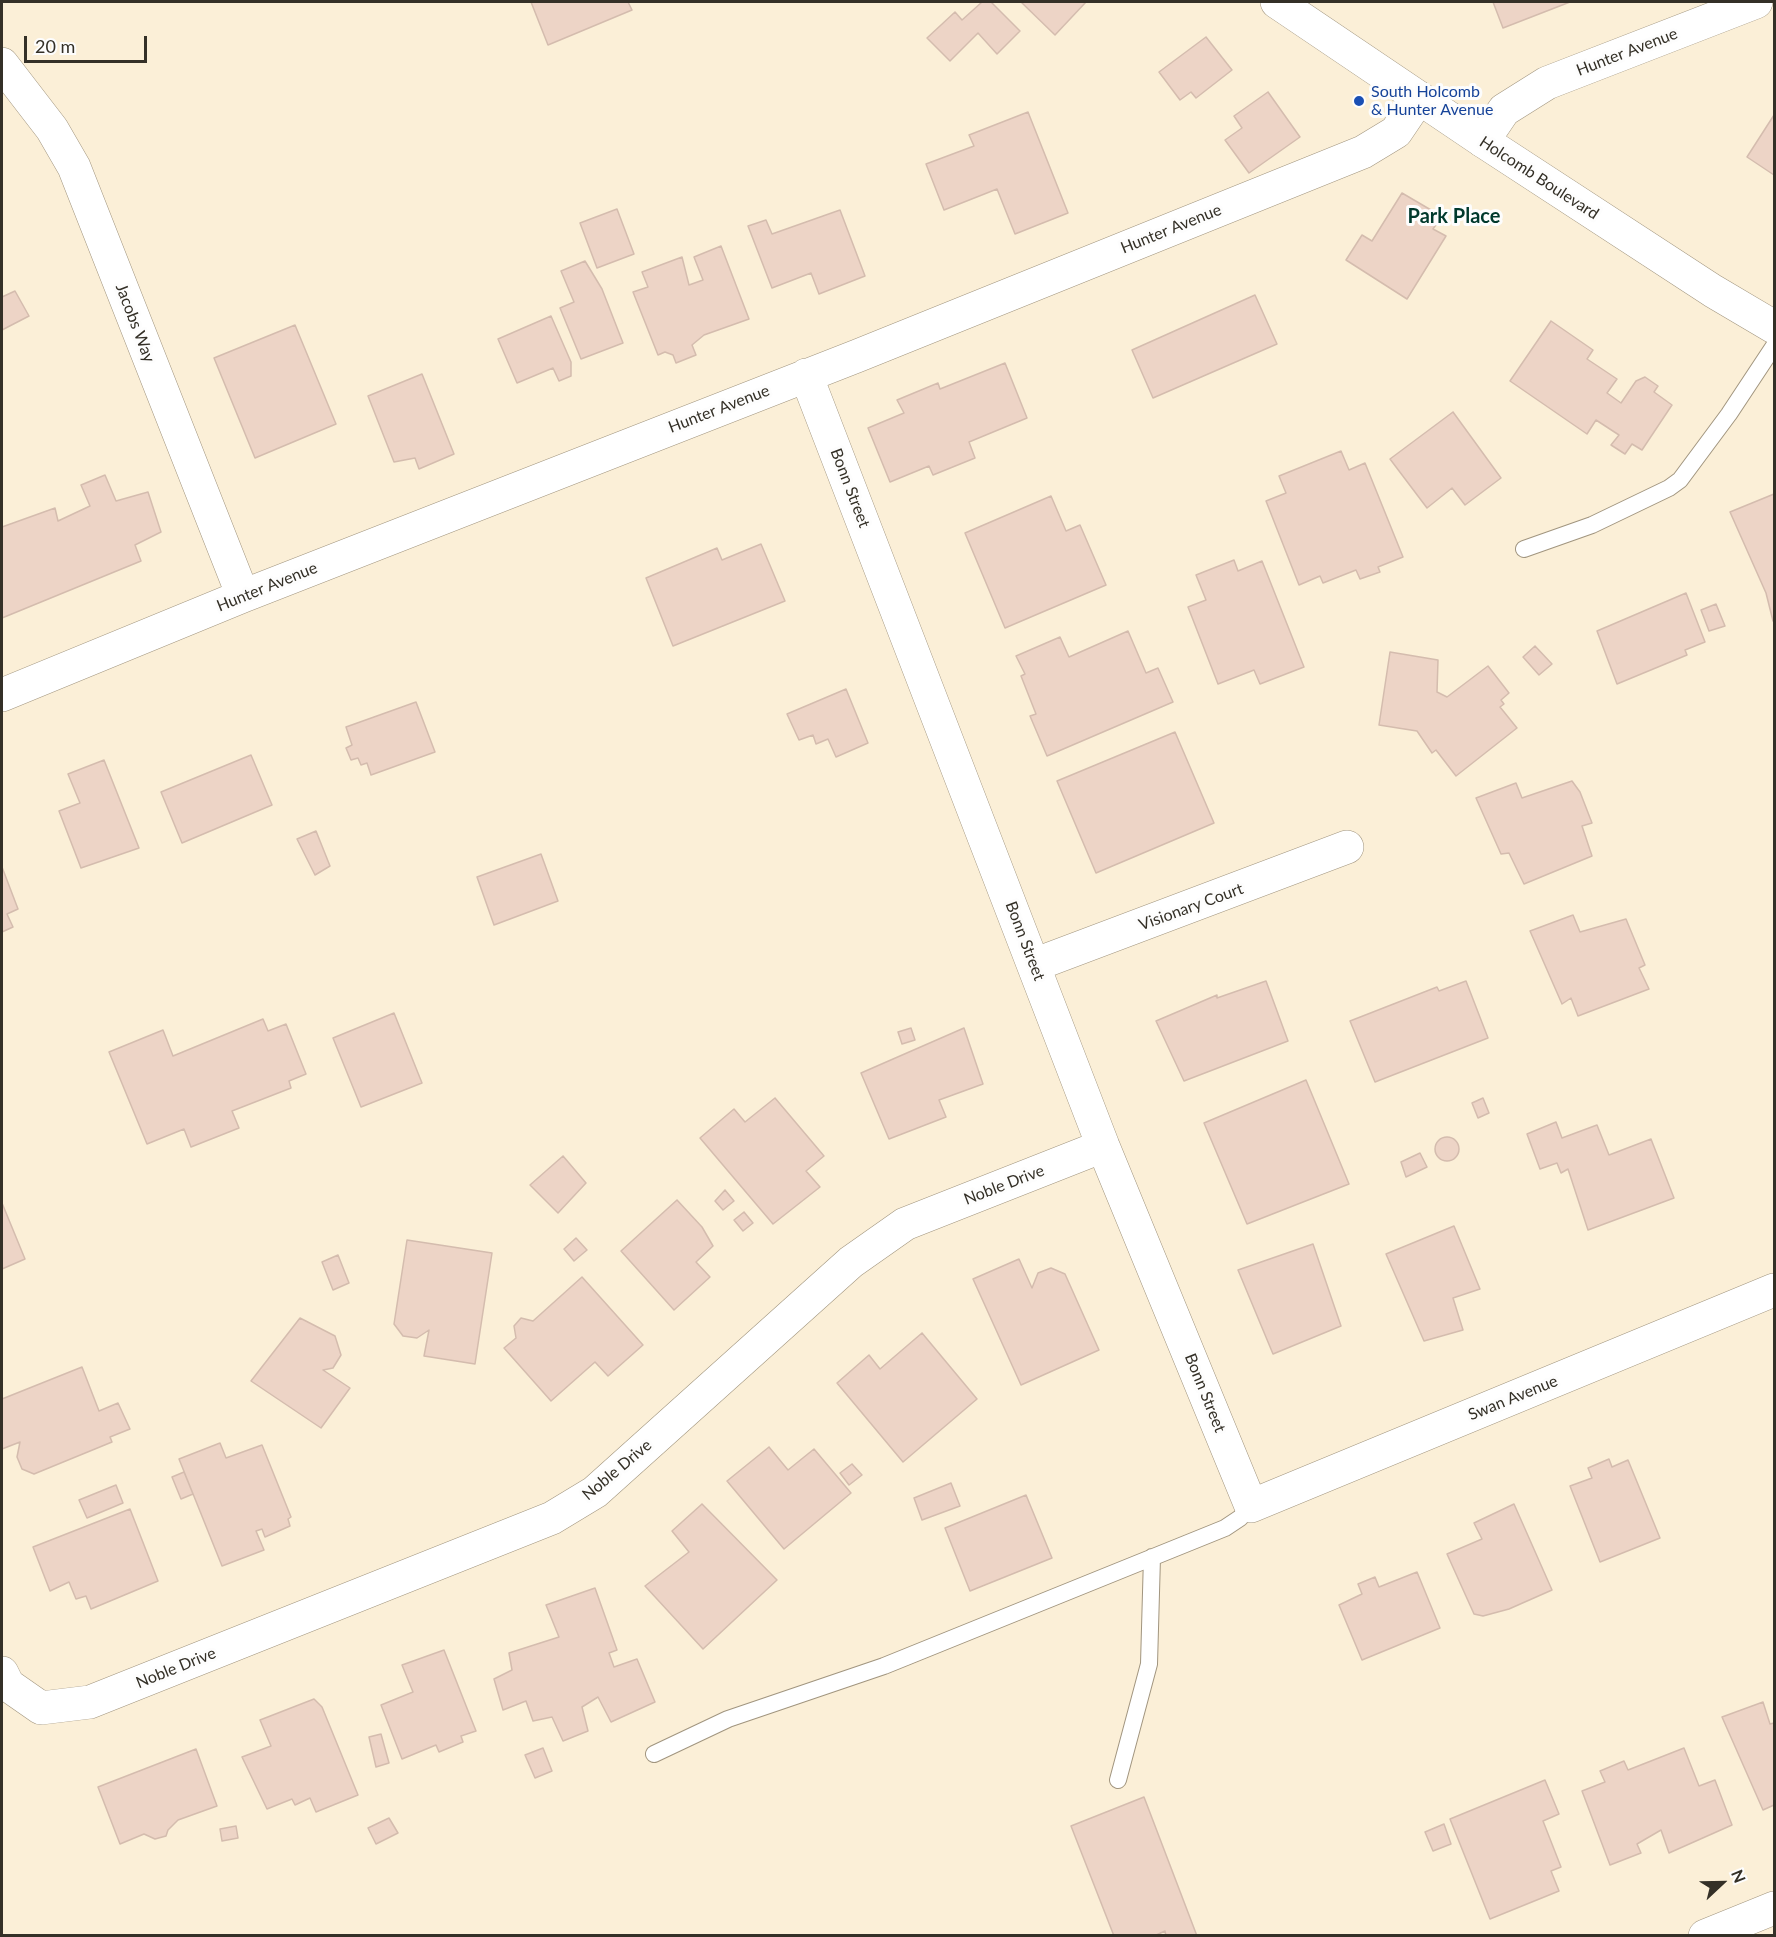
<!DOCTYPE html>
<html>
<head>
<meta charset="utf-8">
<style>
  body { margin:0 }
  #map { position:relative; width:1776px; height:1937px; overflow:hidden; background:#fbefd7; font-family:Lato,sans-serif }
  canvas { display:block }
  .frame { position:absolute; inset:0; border:3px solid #343027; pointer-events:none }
  .north { position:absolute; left:1692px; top:1853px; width:60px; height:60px; -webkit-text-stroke:4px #fdfdfd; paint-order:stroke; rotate:68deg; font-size:16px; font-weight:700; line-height:24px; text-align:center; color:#343027 }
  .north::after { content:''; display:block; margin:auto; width:21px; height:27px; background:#343027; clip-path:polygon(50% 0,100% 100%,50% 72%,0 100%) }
  .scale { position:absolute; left:24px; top:36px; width:123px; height:27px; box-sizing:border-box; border:3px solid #343027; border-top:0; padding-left:8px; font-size:18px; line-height:21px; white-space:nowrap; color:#343027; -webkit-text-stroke:4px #fdfdfd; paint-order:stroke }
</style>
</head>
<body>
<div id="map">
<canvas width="1776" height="1937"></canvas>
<div class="frame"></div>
<div class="north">N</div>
<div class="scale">20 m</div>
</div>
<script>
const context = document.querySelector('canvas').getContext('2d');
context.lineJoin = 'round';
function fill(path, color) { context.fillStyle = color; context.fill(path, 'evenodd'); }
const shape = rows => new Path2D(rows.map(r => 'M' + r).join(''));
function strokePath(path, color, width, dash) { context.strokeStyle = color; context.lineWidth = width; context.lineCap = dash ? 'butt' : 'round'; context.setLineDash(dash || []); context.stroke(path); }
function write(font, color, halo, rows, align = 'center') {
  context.font = font + ' Lato,sans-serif'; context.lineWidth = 6; context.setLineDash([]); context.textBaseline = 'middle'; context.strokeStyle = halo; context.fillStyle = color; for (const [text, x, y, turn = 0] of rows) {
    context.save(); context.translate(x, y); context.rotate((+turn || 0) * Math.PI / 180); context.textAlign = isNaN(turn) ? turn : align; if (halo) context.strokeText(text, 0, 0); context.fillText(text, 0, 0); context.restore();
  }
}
const building = shape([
  [531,2,628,2,632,10,548,45,531,2],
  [982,2,991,2,1020,31,997,54,978,33,950,61,927,38,955,12,962,20,982,2],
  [1021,2,1086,2,1055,35,1021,2],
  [1493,2,1570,2,1503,28,1493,2],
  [1206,37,1232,70,1196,98,1191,92,1180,100,1159,72,1206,37],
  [1268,92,1300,137,1249,173,1225,140,1242,128,1234,116,1268,92],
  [1028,112,1068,213,1015,234,997,189,944,210,926,164,974,146,969,135,1028,112],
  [1774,115,1774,175,1747,157,1774,115],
  [1402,193,1431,210,1428,216,1438,222,1433,229,1446,236,1407,299,1346,260,1362,235,1372,241,1402,193],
  [617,209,634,254,597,268,580,223,617,209],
  [840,210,865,276,819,294,811,273,772,288,748,226,766,220,772,234,840,210],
  [721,246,749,319,704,335,692,345,696,355,676,363,673,355,665,352,658,355,633,292,648,287,642,272,682,257,689,285,703,280,694,257,721,246],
  [585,261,602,289,623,343,581,359,560,308,574,302,561,271,585,261],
  [15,291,29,316,2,330,2,297,15,291],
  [1255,295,1277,344,1153,398,1132,350,1255,295],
  [551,316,571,362,571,376,559,381,553,368,517,383,498,339,551,316],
  [1551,321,1593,350,1587,359,1617,379,1607,393,1621,403,1636,381,1645,377,1658,386,1654,392,1672,405,1642,450,1632,444,1625,454,1611,445,1619,435,1596,420,1587,434,1510,381,1551,321],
  [295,325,336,424,255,458,214,358,295,325],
  [1005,363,1027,418,969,442,975,458,933,475,929,466,890,482,868,428,904,413,897,400,938,383,940,389,1005,363],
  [422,374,454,454,419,469,415,458,394,462,368,396,422,374],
  [1453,412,1501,478,1465,505,1452,488,1427,508,1390,459,1453,412],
  [1341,451,1349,470,1365,463,1403,557,1378,567,1380,572,1360,579,1356,570,1323,583,1320,576,1299,585,1266,501,1286,493,1279,476,1341,451],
  [105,475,116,501,148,492,161,532,135,545,141,561,2,618,2,527,55,508,58,521,90,506,81,485,105,475],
  [1774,494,1774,620,1773,621,1766,593,1730,512,1774,494],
  [1051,496,1066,531,1080,525,1106,585,1005,628,965,533,1051,496],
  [761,544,785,601,673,646,646,578,717,548,722,560,761,544],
  [1234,560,1238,571,1262,561,1304,667,1260,684,1254,670,1218,684,1188,607,1206,600,1196,575,1234,560],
  [1686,593,1705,642,1685,650,1687,655,1617,684,1597,631,1686,593],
  [1716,604,1725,626,1709,631,1701,610,1716,604],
  [1128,631,1146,673,1158,668,1173,702,1047,756,1030,716,1036,714,1021,676,1025,674,1016,656,1060,637,1069,657,1128,631],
  [1535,646,1552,664,1539,675,1523,657,1535,646],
  [1390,652,1438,660,1437,692,1447,697,1488,666,1509,693,1501,700,1504,704,1500,707,1517,728,1456,776,1436,750,1432,753,1417,731,1379,725,1390,652],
  [846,689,868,743,836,757,828,739,816,744,813,735,799,740,787,714,846,689],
  [416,702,435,752,371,775,367,763,361,765,358,758,351,760,346,748,352,745,346,727,416,702],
  [1175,732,1214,823,1096,873,1057,781,1175,732],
  [251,755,272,805,182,843,161,792,251,755],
  [104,760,139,848,81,868,59,811,80,803,68,774,104,760],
  [1572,781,1580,792,1592,823,1582,826,1592,856,1524,884,1509,853,1501,854,1476,798,1516,783,1522,798,1572,781],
  [316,831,330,866,315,875,297,839,316,831],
  [541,854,558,901,494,925,477,877,541,854],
  [2,867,18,909,7,914,13,927,2,932,2,867],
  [1573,915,1580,932,1626,919,1645,965,1639,968,1649,989,1578,1016,1571,998,1562,1004,1530,931,1573,915],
  [1266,981,1288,1041,1184,1081,1156,1021,1217,995,1217,998,1266,981],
  [1466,981,1488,1038,1375,1082,1350,1021,1437,987,1439,991,1466,981],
  [394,1013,422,1083,361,1107,333,1038,394,1013],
  [263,1019,268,1031,286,1024,306,1074,289,1081,291,1088,232,1111,239,1128,191,1147,184,1129,147,1144,109,1052,163,1030,173,1056,263,1019],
  [911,1028,915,1040,902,1044,898,1032,911,1028],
  [964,1028,983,1084,939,1100,946,1117,889,1139,861,1073,964,1028],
  [1306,1080,1349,1184,1247,1224,1204,1123,1306,1080],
  [775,1098,824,1156,806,1171,820,1187,773,1224,700,1138,734,1109,745,1122,775,1098],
  [1483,1098,1489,1113,1478,1118,1472,1103,1483,1098],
  [1556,1122,1562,1138,1597,1125,1609,1155,1651,1139,1674,1198,1588,1230,1568,1169,1561,1173,1557,1163,1540,1169,1527,1134,1556,1122],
  '1435 1149a12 12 0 1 1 24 0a12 12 0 1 1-24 0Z',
  [1420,1153,1427,1167,1406,1177,1401,1162,1420,1153],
  [563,1156,586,1183,558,1213,530,1185,563,1156],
  [725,1190,734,1201,723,1210,715,1201,725,1190],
  [677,1200,702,1227,713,1246,696,1262,710,1277,674,1310,621,1251,677,1200],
  [2,1203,25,1259,2,1269,2,1203],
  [744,1212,753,1223,743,1231,734,1220,744,1212],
  [1454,1226,1480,1289,1453,1298,1463,1330,1424,1341,1386,1254,1454,1226],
  [576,1238,587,1250,574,1261,564,1249,576,1238],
  [407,1240,492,1253,475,1364,424,1356,429,1330,417,1338,403,1336,394,1324,407,1240],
  [1313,1244,1341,1326,1273,1354,1238,1270,1313,1244],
  [338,1255,349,1283,333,1290,322,1262,338,1255],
  [1019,1259,1032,1288,1038,1273,1051,1268,1065,1274,1099,1350,1021,1385,973,1279,1019,1259],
  [582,1277,643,1345,608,1376,595,1362,551,1401,504,1348,516,1338,514,1326,521,1318,533,1321,582,1277],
  [300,1318,335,1336,341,1355,333,1368,323,1370,350,1388,321,1428,251,1381,300,1318],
  [922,1333,977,1399,903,1462,837,1383,869,1355,880,1369,922,1333],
  [82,1367,99,1411,118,1403,130,1429,110,1437,112,1442,34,1474,22,1469,17,1457,20,1442,2,1449,2,1399,82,1367],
  [220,1443,226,1458,262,1445,291,1517,288,1519,290,1526,265,1537,262,1529,256,1531,264,1550,222,1566,179,1459,220,1443],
  [769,1447,788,1470,814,1449,851,1493,784,1549,727,1481,769,1447],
  [1609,1459,1612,1467,1628,1460,1660,1538,1600,1562,1570,1486,1592,1478,1588,1468,1609,1459],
  [852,1464,862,1475,849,1485,840,1473,852,1464],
  [184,1472,193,1494,181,1499,172,1477,184,1472],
  [951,1483,960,1506,922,1520,914,1498,951,1483],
  [116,1485,123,1503,87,1518,79,1500,116,1485],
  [1026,1495,1052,1558,970,1591,945,1528,1026,1495],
  [702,1504,777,1580,703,1649,645,1586,689,1552,672,1531,702,1504],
  [1514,1504,1552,1590,1509,1609,1483,1616,1474,1614,1447,1554,1482,1539,1474,1523,1514,1504],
  [130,1509,158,1581,91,1609,86,1596,76,1599,69,1582,50,1591,33,1547,130,1509],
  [1417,1572,1440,1628,1362,1660,1339,1605,1362,1594,1358,1584,1375,1577,1379,1587,1417,1572],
  [595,1588,617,1650,609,1653,614,1667,637,1659,655,1702,611,1722,598,1697,582,1707,588,1731,563,1741,552,1717,533,1721,526,1701,503,1710,494,1679,512,1670,509,1653,559,1637,546,1605,595,1588],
  [444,1650,476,1731,461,1736,463,1742,439,1752,436,1745,402,1759,381,1705,413,1692,402,1665,444,1650],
  [314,1699,322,1707,358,1795,316,1812,310,1798,295,1805,292,1799,267,1809,242,1757,271,1746,260,1720,314,1699],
  [1763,1702,1770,1724,1774,1723,1774,1805,1763,1810,1722,1717,1763,1702],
  [381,1734,389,1763,376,1767,369,1737,381,1734],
  [543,1748,552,1771,535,1778,525,1755,543,1748],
  [1684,1748,1699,1786,1715,1780,1732,1825,1669,1853,1661,1830,1637,1844,1641,1853,1610,1865,1582,1791,1605,1782,1600,1771,1624,1761,1628,1770,1684,1748],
  [196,1749,217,1806,178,1820,168,1830,166,1836,155,1839,144,1834,120,1844,98,1787,196,1749],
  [1545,1780,1559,1814,1543,1821,1561,1867,1551,1871,1559,1891,1490,1919,1450,1819,1545,1780],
  [1144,1797,1197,1936,1166,1936,1165,1931,1154,1936,1114,1936,1071,1826,1144,1797],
  [389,1818,398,1833,376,1844,368,1828,389,1818],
  [1444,1824,1451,1844,1433,1851,1425,1832,1444,1824],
  [236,1826,238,1838,222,1841,220,1829,236,1826]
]);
fill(building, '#edd4c6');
strokePath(building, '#d4bcae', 1.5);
const lane = shape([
  [1524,549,1592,525,1669,488,1680,480,1729,414,1774,346],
  [654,1754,728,1719,884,1666,1225,1528,1240,1518,1251,1506],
  [1118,1780,1149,1664,1152,1557]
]);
const street = shape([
  [2,64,52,129,74,167,243,596],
  [1483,141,1504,110,1547,83,1756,2],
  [806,375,1103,1146,1251,1506,1774,1290],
  [2,695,243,596,857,356,1363,152,1396,132,1419,98],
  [1034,965,1347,847],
  [2,1673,8,1685,41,1708,90,1702,552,1518,595,1492,851,1262,905,1224,1103,1146],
  [1705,1936,1774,1908]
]);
const secondary = shape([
  [1277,2,1483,141,1713,291,1774,327]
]);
strokePath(lane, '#a1957f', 18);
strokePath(street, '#a1957f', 34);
strokePath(secondary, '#a1957f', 34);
strokePath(lane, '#fff', 16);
strokePath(street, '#fff', 33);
strokePath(secondary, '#fff', 33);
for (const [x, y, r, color] of [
  [1359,101,6,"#1a4fb4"]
]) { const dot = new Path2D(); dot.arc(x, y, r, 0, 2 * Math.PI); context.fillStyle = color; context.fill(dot); strokePath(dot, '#fdfdfd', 2); }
write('16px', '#343027', '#fdfdfd', [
  ["Hunter Avenue",1627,52,-21],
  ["Holcomb Boulevard",1539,178,33],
  ["Hunter Avenue",1171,229,-22],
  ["Jacobs Way",135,323,69],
  ["Hunter Avenue",719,409,-21],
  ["Bonn Street",850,488,69],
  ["Hunter Avenue",267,587,-22],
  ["Visionary Court",1191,907,-20],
  ["Bonn Street",1025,941,69],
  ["Noble Drive",1004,1185,-21],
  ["Bonn Street",1205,1393,68],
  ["Swan Avenue",1513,1398,-22],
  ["Noble Drive",617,1470,-40],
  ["Noble Drive",176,1668,-22]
]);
write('16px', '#164399', '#fdfdfd', [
  ["South Holcomb",1371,92],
  ["& Hunter Avenue",1371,110]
], 'left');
write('bold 20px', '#00392c', '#fdfdfd', [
  ["Park Place",1454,217]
]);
</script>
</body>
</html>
